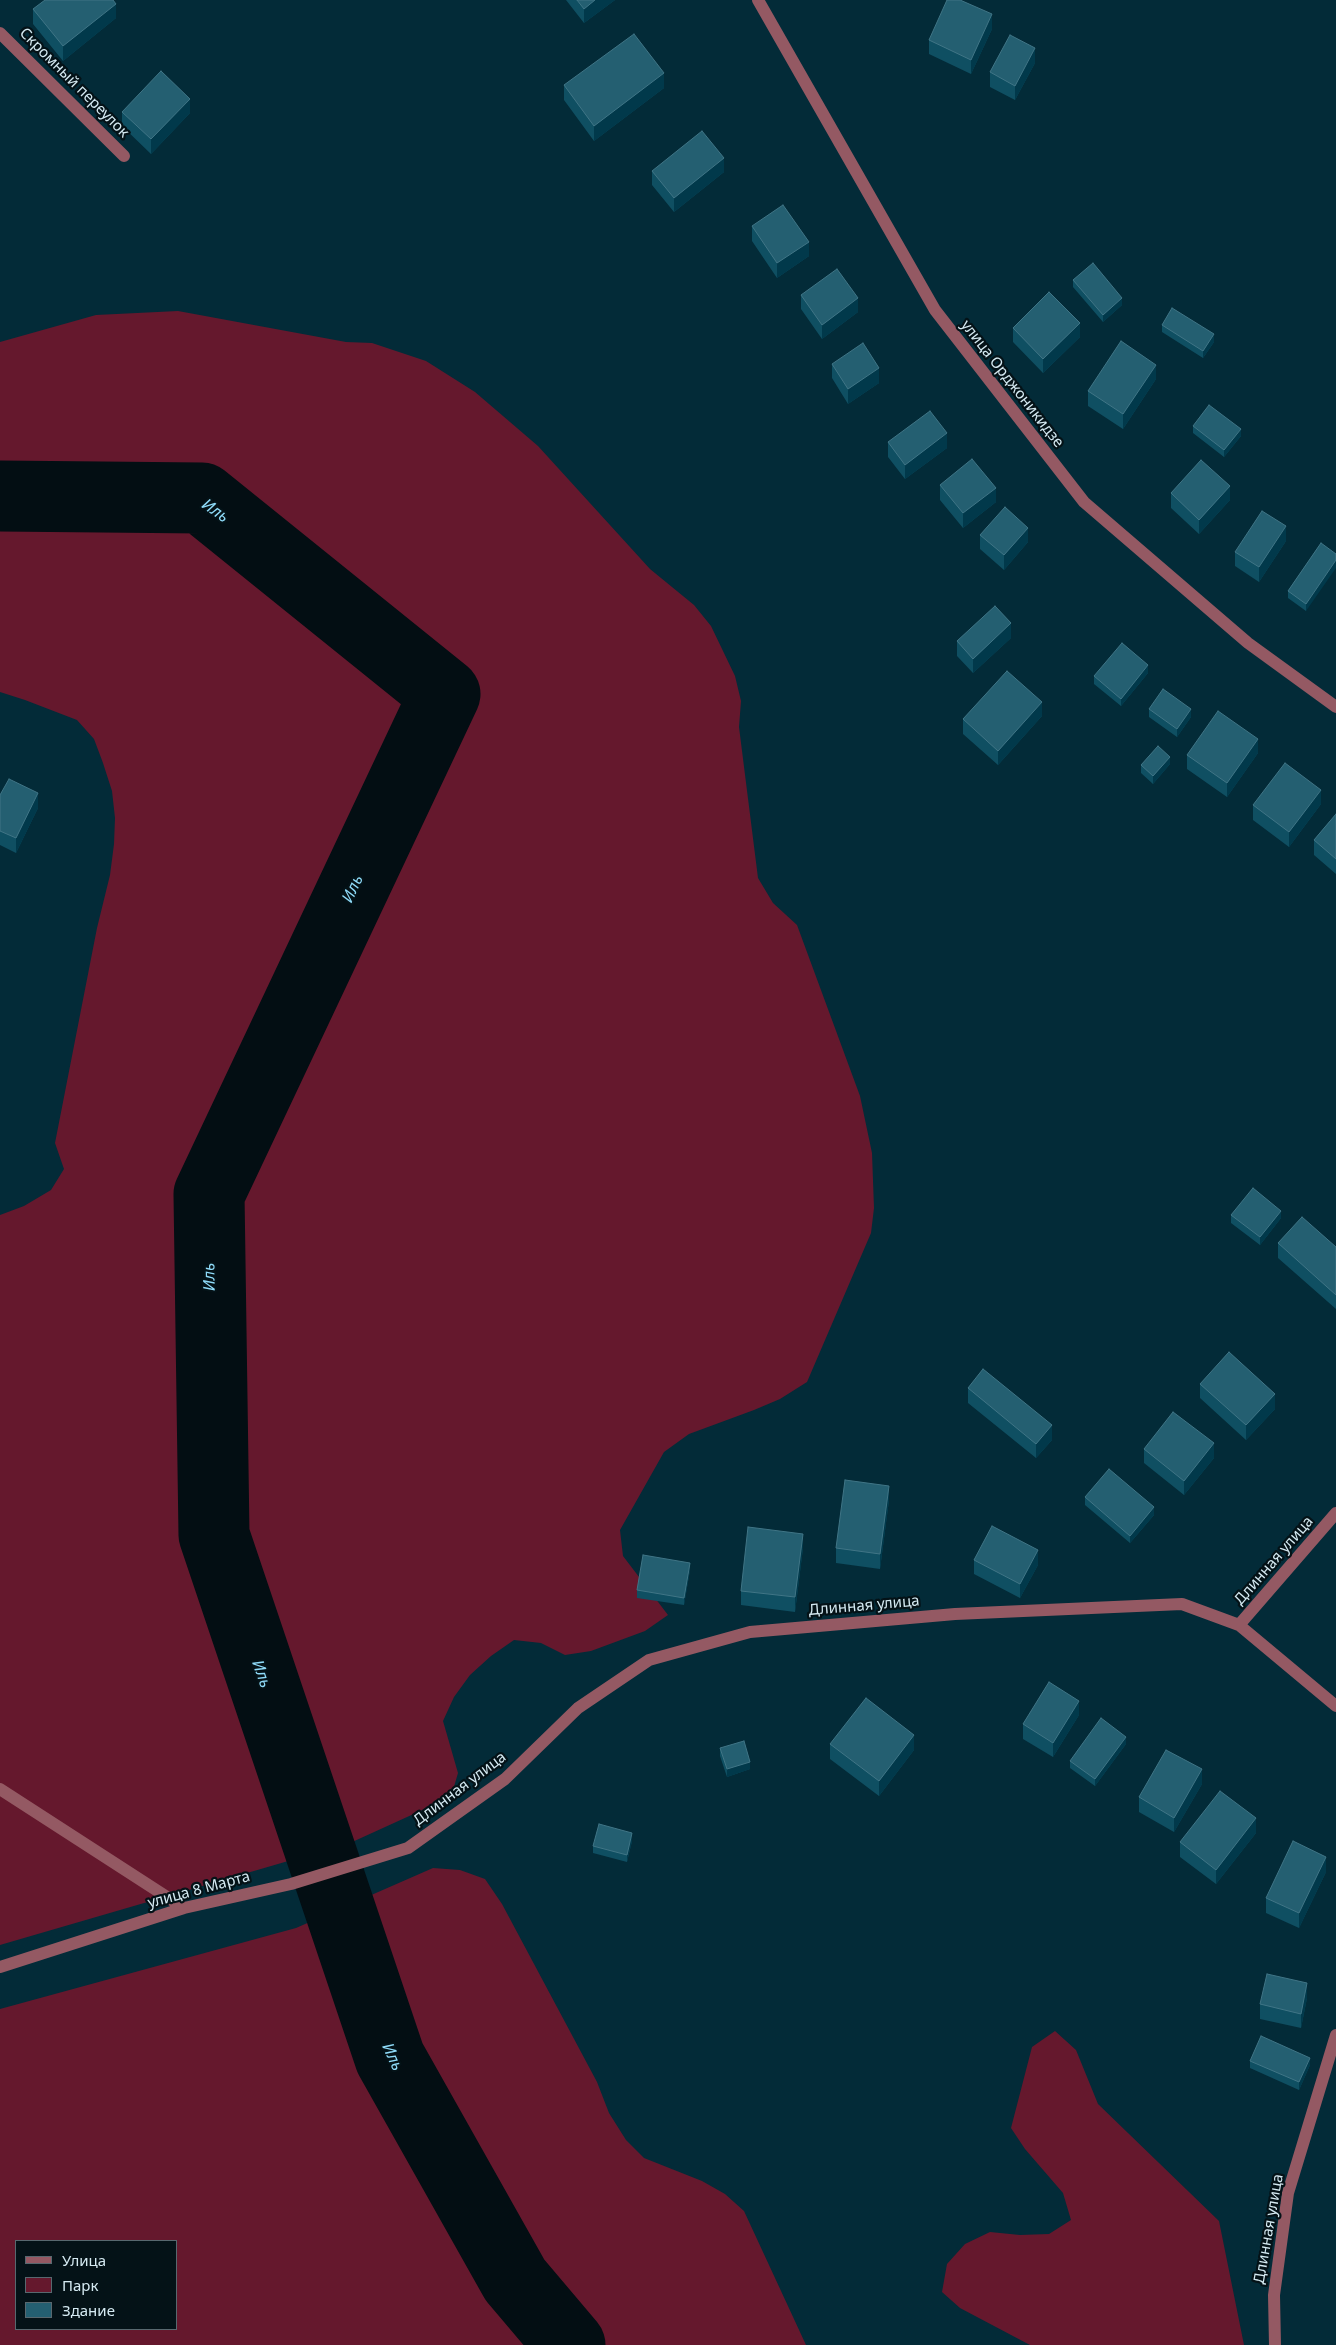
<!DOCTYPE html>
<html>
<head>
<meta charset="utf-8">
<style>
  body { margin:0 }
  #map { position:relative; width:1336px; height:2345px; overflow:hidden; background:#032b38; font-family:"Noto Sans",sans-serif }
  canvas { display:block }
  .legend { position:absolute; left:15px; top:2240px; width:162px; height:90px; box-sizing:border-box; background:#041217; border:1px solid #58686f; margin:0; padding:6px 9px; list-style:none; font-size:15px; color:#d5eaf2 }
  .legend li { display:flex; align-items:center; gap:10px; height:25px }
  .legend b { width:25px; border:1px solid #58686f }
</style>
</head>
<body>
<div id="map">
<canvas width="1336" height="2345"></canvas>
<ul class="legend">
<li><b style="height:6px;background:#945963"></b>Улица</li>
<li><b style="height:14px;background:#65182d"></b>Парк</li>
<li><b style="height:14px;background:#245f71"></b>Здание</li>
</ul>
</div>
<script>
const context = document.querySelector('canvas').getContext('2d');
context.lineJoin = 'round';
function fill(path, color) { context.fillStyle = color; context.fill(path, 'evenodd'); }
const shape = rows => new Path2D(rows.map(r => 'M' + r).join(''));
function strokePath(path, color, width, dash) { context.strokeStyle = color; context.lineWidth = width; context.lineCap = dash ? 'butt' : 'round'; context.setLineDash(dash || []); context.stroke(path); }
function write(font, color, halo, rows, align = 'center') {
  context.font = font + ' "Noto Sans",sans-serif'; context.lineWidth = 4.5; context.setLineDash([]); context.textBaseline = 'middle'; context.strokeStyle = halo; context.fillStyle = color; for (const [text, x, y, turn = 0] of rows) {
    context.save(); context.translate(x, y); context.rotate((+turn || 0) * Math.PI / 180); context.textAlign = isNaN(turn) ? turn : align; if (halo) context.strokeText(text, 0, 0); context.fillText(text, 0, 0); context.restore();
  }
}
fill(shape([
  [178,311,346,342,372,343,426,361,475,392,538,446,650,569,694,605,711,626,735,676,741,701,739,727,758,878,773,903,797,925,860,1096,872,1153,874,1208,871,1233,807,1382,780,1399,754,1410,689,1434,664,1452,620,1530,623,1556,668,1615,645,1631,591,1651,565,1655,541,1643,514,1640,491,1656,470,1675,454,1697,443,1721,458,1773,451,1797,350,1843,0,1945,0,1215,24,1206,51,1190,64,1169,55,1143,97,928,110,875,114,844,115,818,112,791,103,763,94,739,77,720,25,700,0,692,0,342,96,315],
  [433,1868,460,1870,485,1879,502,1904,597,2082,609,2113,626,2140,644,2158,702,2181,725,2194,744,2211,806,2345,0,2345,0,2009,296,1928],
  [16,2241,176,2241,176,2329,16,2329],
  [1055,2031,1076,2050,1098,2104,1219,2221,1244,2345,1030,2345,960,2308,942,2292,947,2264,965,2244,990,2232,1020,2235,1049,2234,1071,2220,1063,2193,1025,2149,1011,2128,1032,2047]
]), '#65182d');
strokePath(shape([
  [0,496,202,498,445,694,209,1194,214,1535,390,2058,515,2280,570,2345]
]), '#030e13', 71);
strokePath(shape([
  [758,0,935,310,1084,502,1248,643,1336,707],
  [0,33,124,156],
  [1239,1625,1336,1513],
  [0,1789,184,1908],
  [0,1967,184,1908,291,1884,408,1848,505,1779,578,1708,649,1660,750,1632,955,1614,1182,1604,1239,1625,1336,1706],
  [1275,2345,1274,2295,1288,2193,1336,2035]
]), '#945963', 12);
fill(shape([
  [566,0,615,0,584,23],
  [33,9,116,18,63,61,33,24],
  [992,29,971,74,929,54,929,40],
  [1035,63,1015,100,990,87,990,72],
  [564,85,664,88,594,141,564,100],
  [122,112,190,113,151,154,122,126],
  [652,171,724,172,674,212,652,185],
  [752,226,809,256,777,278,752,241],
  [1073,280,1122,305,1103,322,1073,287],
  [801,295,858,312,822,339,801,309],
  [1162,325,1214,342,1203,358,1162,332],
  [1013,328,1080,337,1043,373,1013,342],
  [832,364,879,383,848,404,832,378],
  [1156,379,1123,429,1088,406,1088,391],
  [1193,426,1241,436,1224,457,1193,433],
  [888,442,947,448,905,479,888,457],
  [940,485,996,502,963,528,940,500],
  [1171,493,1230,500,1199,534,1171,508],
  [980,535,1028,542,1004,570,980,549],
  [1286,541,1259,582,1235,566,1235,552],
  [1321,543,1306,611,1288,598,1288,591],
  [1011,638,973,673,957,656,957,641],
  [1148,673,1121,706,1094,684,1094,676],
  [1149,709,1191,717,1177,737,1149,717],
  [1042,716,998,765,963,734,963,719],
  [1258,753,1227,797,1187,769,1187,755],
  [1170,764,1153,784,1141,773,1141,765],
  [0,795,38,808,16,853,0,845],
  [1321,804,1289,847,1253,820,1253,805],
  [1336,814,1336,874,1314,855,1314,840],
  [1231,1215,1281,1218,1260,1245,1231,1223],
  [1278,1243,1336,1247,1336,1309,1278,1258],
  [1200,1384,1275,1409,1246,1440,1200,1398],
  [968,1388,1052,1440,1036,1458,968,1403],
  [1144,1449,1214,1458,1184,1495,1144,1463],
  [1085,1497,1154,1515,1130,1543,1085,1505],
  [889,1500,880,1569,836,1563,836,1548],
  [803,1548,795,1612,741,1605,741,1591],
  [974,1560,1038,1565,1020,1598,974,1574],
  [690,1570,684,1605,637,1598,637,1590],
  [1079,1715,1053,1757,1023,1739,1023,1724],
  [830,1744,914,1750,879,1796,830,1759],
  [1126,1744,1095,1786,1070,1768,1070,1761],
  [720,1748,750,1769,727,1777,720,1756],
  [1202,1784,1174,1832,1139,1812,1139,1797],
  [1256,1833,1216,1884,1180,1857,1180,1842],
  [632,1841,627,1862,593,1853,593,1846],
  [1326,1872,1299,1928,1266,1913,1266,1898],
  [1307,1998,1301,2028,1260,2019,1260,2004],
  [1250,2061,1310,2065,1299,2090,1250,2068]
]), '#0f4f62');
fill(shape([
  [595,0,615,0,584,23,584,9],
  [116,4,116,18,63,61,63,46],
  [992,14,992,29,971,74,971,60],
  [1035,48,1035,63,1015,100,1015,86],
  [664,73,664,88,594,141,594,126],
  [190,99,190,113,151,154,151,139],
  [724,158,724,172,674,212,674,198],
  [809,242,809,256,777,278,777,263],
  [858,298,858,312,822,339,822,325],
  [1122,298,1122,305,1103,322,1103,315],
  [1080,323,1080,337,1043,373,1043,359],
  [1214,334,1214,342,1203,358,1203,351],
  [1156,365,1156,379,1123,429,1123,414],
  [879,368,879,383,848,404,848,389],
  [1241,429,1241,436,1224,457,1224,450],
  [947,433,947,448,905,479,905,465],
  [1230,486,1230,500,1199,534,1199,520],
  [996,488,996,502,963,528,963,513],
  [1286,526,1286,541,1259,582,1259,567],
  [1028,528,1028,542,1004,570,1004,555],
  [1336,560,1336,568,1306,611,1306,604],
  [1011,623,1011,638,973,673,973,659],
  [1148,665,1148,673,1121,706,1121,699],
  [1042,702,1042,716,998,765,998,751],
  [1191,709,1191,717,1177,737,1177,729],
  [1258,739,1258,753,1227,797,1227,783],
  [1170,757,1170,764,1153,784,1153,776],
  [1321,790,1321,804,1289,847,1289,832],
  [38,793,38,808,16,853,16,838],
  [1281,1211,1281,1218,1260,1245,1260,1237],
  [1275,1394,1275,1409,1246,1440,1246,1425],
  [1052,1425,1052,1440,1036,1458,1036,1444],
  [1214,1443,1214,1458,1184,1495,1184,1481],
  [889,1486,889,1500,880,1569,880,1554],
  [1154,1507,1154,1515,1130,1543,1130,1536],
  [803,1534,803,1548,795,1612,795,1597],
  [1038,1550,1038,1565,1020,1598,1020,1584],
  [690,1563,690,1570,684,1605,684,1598],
  [1079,1701,1079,1715,1053,1757,1053,1743],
  [914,1735,914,1750,879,1796,879,1781],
  [1126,1737,1126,1744,1095,1786,1095,1779],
  [750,1762,750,1769,727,1777,727,1769],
  [1202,1769,1202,1784,1174,1832,1174,1818],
  [1256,1818,1256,1833,1216,1884,1216,1870],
  [632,1833,632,1841,627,1862,627,1855],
  [1326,1857,1326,1872,1299,1928,1299,1913],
  [1307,1983,1307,1998,1301,2028,1301,2014],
  [1310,2058,1310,2065,1299,2090,1299,2082]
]), '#01394b');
const building = shape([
  [45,0,113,0,116,4,63,46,33,9,45,0],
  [577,0,595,0,584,9,577,0],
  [947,0,960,0,992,14,971,60,929,40,947,0],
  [634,34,664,73,594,126,564,85,634,34],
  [1010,35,1035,48,1015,86,990,72,1010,35],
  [161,71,190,99,151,139,122,112,161,71],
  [702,131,724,158,674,198,652,171,702,131],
  [783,205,809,242,777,263,752,226,783,205],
  [1093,263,1122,298,1103,315,1073,280,1093,263],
  [837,269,858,298,822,325,801,295,837,269],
  [1049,292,1080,323,1043,359,1013,328,1049,292],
  [1172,308,1214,334,1203,351,1162,325,1172,308],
  [1121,341,1156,365,1123,414,1088,391,1121,341],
  [863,343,879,368,848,389,832,364,863,343],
  [1209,405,1241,429,1224,450,1193,426,1209,405],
  [930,411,947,433,905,465,888,442,930,411],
  [972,459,996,488,963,513,940,485,972,459],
  [1201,460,1230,486,1199,520,1171,493,1201,460],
  [1005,507,1028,528,1004,555,980,535,1005,507],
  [1262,511,1286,526,1259,567,1235,552,1262,511],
  [1321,543,1336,554,1336,560,1306,604,1288,591,1321,543],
  [995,606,1011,623,973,659,957,641,995,606],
  [1122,643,1148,665,1121,699,1094,676,1122,643],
  [1007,671,1042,702,998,751,963,719,1007,671],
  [1163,689,1191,709,1177,729,1149,709,1163,689],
  [1218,711,1258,739,1227,783,1187,755,1218,711],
  [1158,746,1170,757,1153,776,1141,765,1158,746],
  [1285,763,1321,790,1289,832,1253,805,1285,763],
  [9,779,38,793,16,838,0,831,0,795,9,779],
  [1336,814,1336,859,1314,840,1336,814],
  [1253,1188,1281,1211,1260,1237,1231,1215,1253,1188],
  [1302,1217,1336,1247,1336,1295,1278,1243,1302,1217],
  [1229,1352,1275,1394,1246,1425,1200,1384,1229,1352],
  [983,1369,1052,1425,1036,1444,968,1388,983,1369],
  [1173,1412,1214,1443,1184,1481,1144,1449,1173,1412],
  [1109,1469,1154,1507,1130,1536,1085,1497,1109,1469],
  [845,1480,889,1486,880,1554,836,1548,845,1480],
  [992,1526,1038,1550,1020,1584,974,1560,992,1526],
  [748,1527,803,1534,795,1597,741,1591,748,1527],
  [643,1555,690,1563,684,1598,637,1590,643,1555],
  [1049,1682,1079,1701,1053,1743,1023,1724,1049,1682],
  [866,1698,914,1735,879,1781,830,1744,866,1698],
  [1101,1718,1126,1737,1095,1779,1070,1761,1101,1718],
  [744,1741,750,1762,727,1769,720,1748,744,1741],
  [1166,1750,1202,1769,1174,1818,1139,1797,1166,1750],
  [1220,1791,1256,1818,1216,1870,1180,1842,1220,1791],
  [599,1824,632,1833,627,1855,593,1846,599,1824],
  [1293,1841,1326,1857,1299,1913,1266,1898,1293,1841],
  [1267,1974,1307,1983,1301,2014,1260,2004,1267,1974],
  [1261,2036,1310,2058,1299,2082,1250,2061,1261,2036]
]);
fill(building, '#245f71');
strokePath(building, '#407586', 1);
write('15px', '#d5eaf2', '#041217', [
  ["Скромный переулок",74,83,45],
  ["улица Орджоникидзе",1012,384,52],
  ["Длинная улица",1274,1561,-49],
  ["Длинная улица",864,1606,-5],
  ["Длинная улица",460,1789,-37],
  ["улица 8 Марта",199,1890,-15],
  ["Длинная улица",1269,2229,-80]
]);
write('italic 16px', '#8fdbf9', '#041217', [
  ["Иль",215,511,35],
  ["Иль",353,889,-65],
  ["Иль",210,1277,-91],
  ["Иль",261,1674,71],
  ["Иль",392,2057,66]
]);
</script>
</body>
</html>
